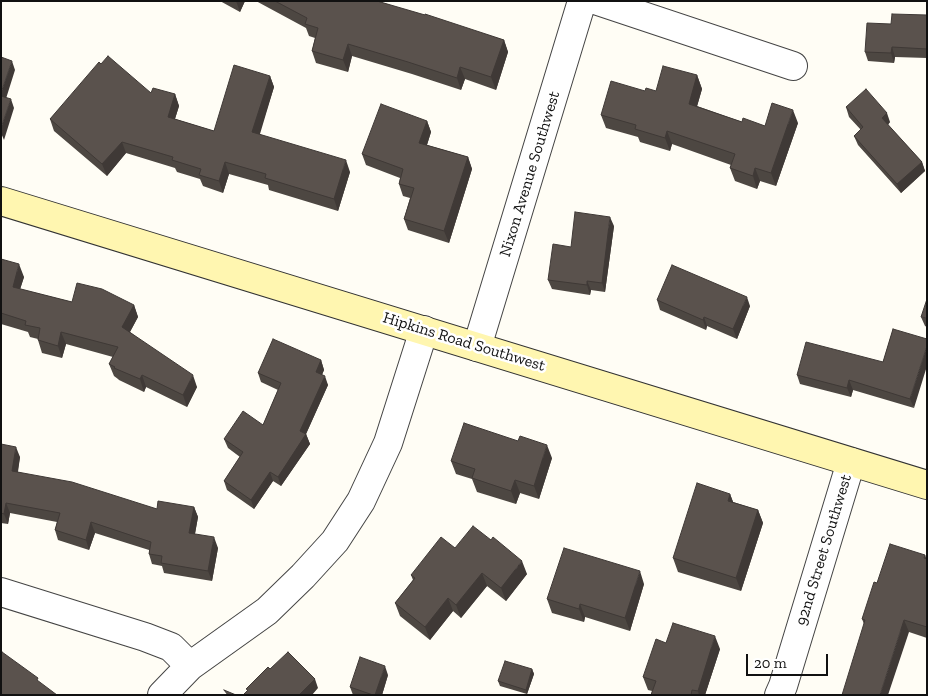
<!DOCTYPE html>
<html>
<head>
<meta charset="utf-8">
<style>
  body { margin:0 }
  #map { position:relative; width:928px; height:696px; overflow:hidden; background:#fffdf5; font-family:"Zilla Slab",serif }
  canvas { display:block }
  .frame { position:absolute; inset:0; border:2px solid #111; pointer-events:none }
  .scale { position:absolute; left:746px; top:654px; width:82px; height:22px; box-sizing:border-box; border:2px solid #111; border-top:0; padding-left:6px; font-size:15px; line-height:18px; white-space:nowrap; color:#111; -webkit-text-stroke:4px #fff; paint-order:stroke }
</style>
</head>
<body>
<div id="map">
<canvas width="928" height="696"></canvas>
<div class="frame"></div>
<div class="scale">20 m</div>
</div>
<script>
const context = document.querySelector('canvas').getContext('2d');
context.lineJoin = 'round';
const shape = rows => new Path2D(rows.map(r => 'M' + r).join(''));
function strokePath(path, color, width, dash) { context.strokeStyle = color; context.lineWidth = width; context.lineCap = dash ? 'butt' : 'round'; context.setLineDash(dash || []); context.stroke(path); }
function fill(path, color) { context.fillStyle = color; context.fill(path, 'evenodd'); }
function write(font, color, halo, rows, align = 'center') {
  context.font = font + ' "Zilla Slab",serif'; context.lineWidth = 5; context.setLineDash([]); context.textBaseline = 'middle'; context.strokeStyle = halo; context.fillStyle = color; for (const [text, x, y, turn = 0] of rows) {
    context.save(); context.translate(x, y); context.rotate((+turn || 0) * Math.PI / 180); context.textAlign = isNaN(turn) ? turn : align; if (halo) context.strokeText(text, 0, 0); context.fillText(text, 0, 0); context.restore();
  }
}
const street = shape([
  [598,1,793,66],
  [477,347,582,1],
  [1,592,145,637,171,647,190,666],
  [162,695,190,666,267,611,303,576,335,541,361,501,388,443,424,330],
  [779,695,783,686,851,462]
]);
const secondary = shape([
  [1,201,927,485]
]);
strokePath(street, '#444', 30);
strokePath(secondary, '#333', 30);
strokePath(street, '#fff', 28);
strokePath(secondary, '#fff6b0', 28);
fill(shape([
  [220,1,245,1,240,12],
  [256,1,377,1,504,40,508,52,496,90,465,79,461,90,412,74,352,56,348,72,316,63,312,51,315,38,309,36,306,28],
  [927,15,927,58,895,57,894,63,868,61,865,52,891,24],
  [101,64,151,93,175,94,179,106,175,119,214,131,270,76,274,87,259,134,350,172,338,211,269,190,268,185,229,174,223,193,203,186,200,179,177,172,175,168,126,153,107,176,54,131,50,119],
  [697,75,702,89,697,106,742,122,765,126,798,123,776,186,760,181,757,189,735,181,730,168,731,165,672,144,670,151,640,142,638,137,606,128,601,115,645,91,656,91],
  [846,107,890,122,888,125,922,162,925,171,901,193,858,145,854,136,861,130,849,117],
  [427,121,431,132,427,145,468,157,472,169,449,243,408,230,404,219,410,198,403,196,399,184,400,178,366,165,362,154],
  [614,226,605,292,591,290,590,295,552,289,548,280,571,247],
  [1,259,24,277,20,289,72,302,134,305,138,317,130,332,197,387,187,407,146,387,144,392,119,380,118,379,114,376,109,364,113,357,66,344,62,358,42,353,38,340,38,339,30,337,28,332,1,324],
  [657,300,750,306,737,339,707,326,706,330,660,310],
  [921,317,927,318,927,327,925,326],
  [893,329,914,408,853,390,851,397,800,384,797,375,883,362],
  [321,360,324,370,322,375,328,385,306,434,310,444,281,486,273,481,254,509,227,490,224,481,240,457,228,448,224,439,263,425,278,390,261,382,258,373],
  [1,444,20,457,18,472,157,509,194,507,198,517,195,534,218,548,212,581,164,573,162,566,152,564,149,554,149,550,95,533,89,550,58,540,55,530,57,522,10,513,8,524,1,523],
  [552,458,539,499,520,493,516,504,477,492,472,479,456,474,451,461],
  [730,494,733,502,758,510,763,523,741,591,678,572,673,558],
  [455,548,527,574,506,601,487,586,461,618,453,611,430,640,400,616,395,603,413,580,411,575],
  [925,555,927,559,927,638,909,632,864,624,862,619,877,583],
  [644,584,630,631,585,617,584,622,552,613,547,599],
  [666,643,720,649,705,695,651,695,652,691,648,690,643,677],
  [532,669,534,674,527,694,500,686,498,681],
  [388,675,382,695,353,695,350,687]
]), '#4d4742');
fill(shape([
  [236,1,245,1,240,12],
  [504,40,508,52,496,90,491,77],
  [348,44,352,56,348,72,343,60],
  [892,47,895,57,894,63,891,53],
  [12,61,15,70,4,105,1,97,1,93],
  [460,67,465,79,461,90,457,78],
  [697,75,702,89,694,117,689,104],
  [270,76,274,87,257,144,252,132],
  [175,94,179,106,172,128,168,117],
  [11,99,14,108,4,140,1,133,1,128],
  [793,110,798,123,776,186,771,173],
  [887,113,890,122,885,127,882,118],
  [427,121,431,132,424,154,419,143],
  [667,131,672,144,670,151,665,138],
  [122,142,126,153,107,176,102,164],
  [468,157,472,169,449,243,444,231],
  [346,160,350,172,338,211,334,199],
  [225,162,229,174,223,193,219,181],
  [922,162,925,171,901,193,897,184],
  [755,168,760,181,757,189,753,176],
  [610,217,614,226,605,292,602,283],
  [19,264,24,277,17,299,13,287],
  [587,281,591,290,590,295,587,285],
  [747,297,750,306,737,339,733,329],
  [134,305,138,317,126,339,122,327],
  [704,317,707,326,706,330,703,320],
  [61,332,66,344,62,358,58,346],
  [927,346,927,366,914,408,910,399],
  [321,360,324,370,319,381,316,372],
  [142,375,146,387,144,392,140,379],
  [193,375,197,387,187,407,183,395],
  [325,376,328,385,306,434,310,444,281,486,278,477,300,431],
  [849,380,853,390,851,397,847,388],
  [547,445,552,458,539,499,534,486],
  [16,447,20,457,16,481,12,471],
  [270,472,273,481,254,509,251,500],
  [515,480,520,493,516,504,511,491],
  [730,494,735,507,728,501],
  [6,503,10,513,8,524,4,514],
  [194,507,198,517,193,544,189,533],
  [758,510,763,523,741,591,736,578],
  [91,522,95,533,89,550,86,540],
  [214,537,218,548,212,581,208,571],
  [522,561,527,574,506,601,501,588],
  [640,571,644,584,630,631,625,618],
  [482,573,487,586,461,618,456,605],
  [448,598,453,611,430,640,425,627],
  [580,604,585,617,584,622,579,609],
  [904,620,909,632,888,695,880,695],
  [715,636,720,649,705,695,699,695,698,691],
  [385,666,388,675,382,695,375,695],
  [532,669,534,674,527,694,526,690],
  [315,679,318,688,312,695,299,695]
]), '#3f3936');
const building = shape([
  [275,1,377,1,425,15,425,14,504,40,491,77,460,67,457,78,408,62,348,44,343,60,312,51,318,28,305,24,307,18,275,1],
  [892,14,927,15,927,49,892,47,891,53,865,52,867,23,891,24,892,14],
  [108,56,151,93,153,88,175,94,168,117,214,131,234,65,270,76,252,132,346,160,334,199,265,178,266,174,225,162,219,181,199,175,201,169,172,160,173,157,122,142,102,164,50,119,99,62,101,64,108,56],
  [1,57,12,61,1,93,1,57],
  [663,66,697,75,689,104,742,122,743,118,765,126,772,103,793,110,771,173,755,168,753,176,730,168,735,154,667,131,665,138,635,129,636,125,601,115,611,81,645,91,646,88,656,91,663,66],
  [866,89,887,113,882,118,922,162,897,184,854,136,863,127,846,107,866,89],
  [1,96,11,99,1,128,1,96],
  [381,104,427,121,419,143,468,157,444,231,404,219,414,188,399,184,403,169,362,154,381,104],
  [575,212,610,217,602,283,587,281,587,285,548,280,553,244,571,247,575,212],
  [1,259,19,264,13,287,72,302,77,283,102,289,134,305,122,327,193,375,183,395,142,375,140,379,114,368,115,367,109,364,118,347,61,332,58,346,38,340,40,328,25,325,26,321,1,313,1,259],
  [672,265,747,297,733,329,704,317,703,320,657,300,672,265],
  [927,299,927,318,921,317,927,299],
  [893,329,927,339,927,346,910,399,849,380,847,388,797,375,806,342,883,362,893,329],
  [273,339,321,360,316,372,325,376,300,431,306,434,278,477,270,472,251,500,224,481,243,452,224,439,243,411,263,425,281,383,258,373,273,339],
  [464,423,518,441,520,436,547,445,534,486,515,480,511,491,472,478,475,469,451,461,464,423],
  [1,444,16,447,12,471,72,482,157,509,158,501,194,507,189,533,214,537,208,571,161,563,162,556,149,554,151,542,91,522,86,540,55,530,60,513,6,503,4,514,1,513,1,444],
  [697,483,730,494,728,501,758,510,736,578,673,558,697,483],
  [473,526,491,540,493,537,522,561,501,588,482,573,456,605,448,598,425,627,395,603,415,578,411,575,441,537,455,548,473,526],
  [890,544,925,555,924,558,927,559,927,627,904,620,880,695,842,695,865,620,862,619,874,582,877,583,890,544],
  [564,548,640,571,625,618,580,604,579,609,547,599,564,548],
  [673,623,715,636,698,691,692,690,691,695,651,695,656,681,643,677,656,639,666,643,673,623],
  [2,652,38,678,37,680,57,695,1,695,1,653,2,652],
  [288,652,315,679,299,695,243,695,248,690,246,689,268,667,270,669,288,652],
  [360,657,385,666,375,695,373,695,350,687,360,657],
  [505,661,532,669,526,690,498,681,505,661],
  [224,690,236,695,228,695,224,690]
]);
fill(building, '#5a524d');
strokePath(building, '#3f3936', 1);
write('16px', '#111', '#fff', [
  ["Nixon Avenue Southwest",530,174,-73],
  ["Hipkins Road Southwest",464,342,17],
  ["92nd Street Southwest",824,550,-73]
]);
</script>
</body>
</html>
